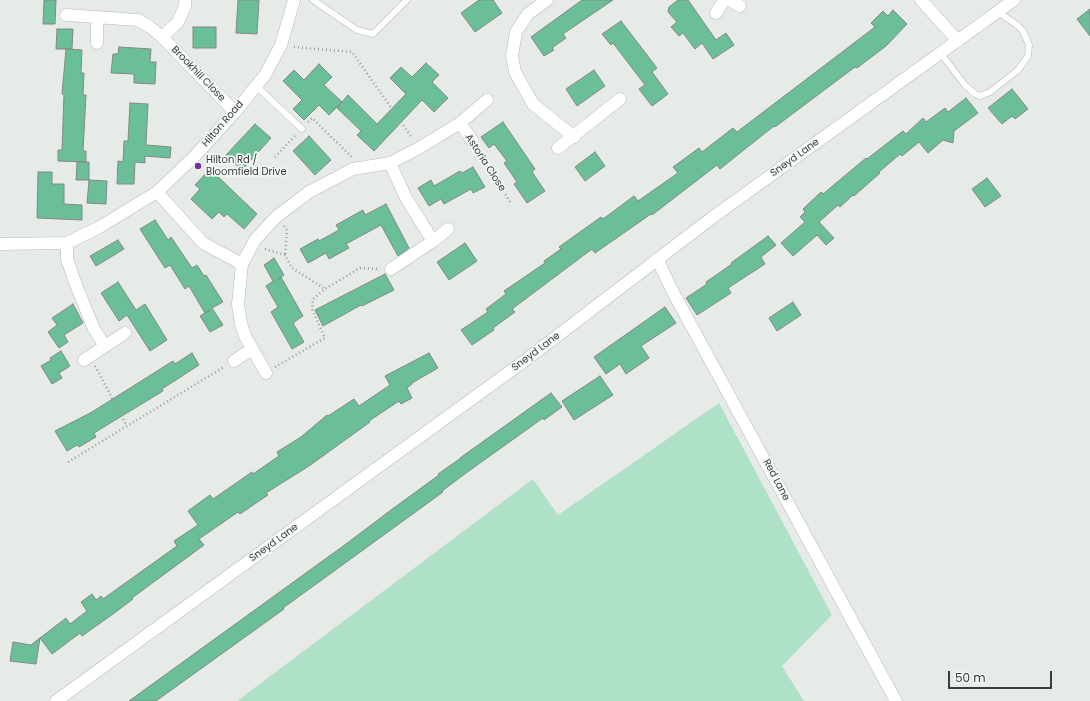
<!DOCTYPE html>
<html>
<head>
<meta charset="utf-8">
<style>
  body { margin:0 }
  #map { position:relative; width:1090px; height:701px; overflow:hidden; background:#e6ebe8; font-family:Poppins,sans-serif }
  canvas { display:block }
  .scale { position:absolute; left:948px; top:671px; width:104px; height:18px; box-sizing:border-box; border:2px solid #3b3d3c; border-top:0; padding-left:5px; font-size:12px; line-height:14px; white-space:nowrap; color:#3b3d3c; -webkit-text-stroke:3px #f3f8f6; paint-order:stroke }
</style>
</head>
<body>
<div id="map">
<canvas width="1090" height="701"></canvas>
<div class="scale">50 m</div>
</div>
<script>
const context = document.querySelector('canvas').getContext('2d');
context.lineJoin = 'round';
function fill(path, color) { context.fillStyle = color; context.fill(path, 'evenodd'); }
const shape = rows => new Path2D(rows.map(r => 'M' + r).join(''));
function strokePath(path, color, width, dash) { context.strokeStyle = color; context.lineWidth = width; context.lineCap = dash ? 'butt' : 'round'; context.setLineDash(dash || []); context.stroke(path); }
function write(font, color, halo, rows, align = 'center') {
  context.font = font + ' Poppins,sans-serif'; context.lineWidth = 3.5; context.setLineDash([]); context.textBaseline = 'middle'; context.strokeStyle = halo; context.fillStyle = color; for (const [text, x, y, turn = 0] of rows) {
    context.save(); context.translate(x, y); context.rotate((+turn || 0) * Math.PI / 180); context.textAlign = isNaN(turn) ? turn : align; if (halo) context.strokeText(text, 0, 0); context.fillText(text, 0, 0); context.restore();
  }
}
fill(shape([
  [719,403,832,615,782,666,804,701,237,701,533,479,558,515]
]), '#afe0c8');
const building = shape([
  [44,0,56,0,55,24,43,24,44,0],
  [238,0,259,0,257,34,236,33,238,0],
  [479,0,493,0,502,13,475,32,461,13,479,0],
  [582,0,613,0,563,34,566,38,552,48,554,50,544,56,531,37,582,0],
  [678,0,688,0,716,40,726,33,734,45,713,59,702,43,695,49,683,33,679,36,671,27,677,22,668,12,669,7,678,0],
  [1090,9,1090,36,1077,19,1090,9],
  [893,10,907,24,886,46,857,68,855,67,775,127,774,126,720,169,717,165,652,215,651,214,595,253,592,249,512,309,515,312,493,328,494,330,472,345,461,330,488,312,486,309,506,294,504,291,545,263,544,261,561,249,559,247,601,217,603,219,634,196,638,201,678,173,673,167,699,148,702,152,733,128,737,132,875,27,871,23,883,11,888,16,893,10],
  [621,21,657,68,652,72,668,94,652,106,639,89,645,85,613,43,611,45,602,34,621,21],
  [193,27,216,27,216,48,193,48,193,27],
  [57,29,73,29,72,49,56,49,57,29],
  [119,47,151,49,150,62,156,62,155,84,134,83,134,74,111,73,113,54,118,54,119,47],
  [66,49,82,50,81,73,84,73,83,95,86,95,83,151,86,151,86,162,58,161,58,150,62,150,64,94,62,94,66,49],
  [426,63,439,75,432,82,448,98,434,112,422,100,374,151,357,135,361,131,337,108,348,95,377,124,406,94,390,78,401,67,412,77,426,63],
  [319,64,332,77,324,85,342,102,329,115,319,105,304,120,293,109,302,100,283,81,294,70,304,80,319,64],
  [594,70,605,86,577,106,566,89,594,70],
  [1012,89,1028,109,1015,119,1012,116,1002,124,988,108,1012,89],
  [966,98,978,113,954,131,953,143,943,140,928,153,919,142,902,156,900,154,879,172,880,173,854,196,853,195,840,207,838,205,819,222,834,238,826,245,817,235,793,256,781,243,805,222,800,217,805,212,803,209,821,192,823,194,866,158,867,159,903,131,906,134,923,118,926,122,945,108,948,112,966,98],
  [130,103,148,104,146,145,171,147,170,158,145,156,145,163,135,162,134,184,117,184,118,161,123,162,124,141,128,141,130,103],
  [503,122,535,169,532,172,545,191,527,203,514,184,517,182,504,163,507,161,494,144,489,148,481,137,503,122],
  [255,124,271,138,242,170,226,155,255,124],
  [309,136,331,160,315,175,293,151,309,136],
  [595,152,605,166,585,181,575,167,595,152],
  [77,162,89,162,89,180,76,180,77,162],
  [473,167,485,187,473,193,471,189,444,204,441,199,429,206,418,188,431,180,434,186,460,171,462,173,473,167],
  [210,169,257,214,244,229,227,214,224,217,219,212,212,219,191,199,200,189,195,185,210,169],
  [38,172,52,172,52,184,64,184,64,204,82,205,82,220,37,218,38,172],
  [987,178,1001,196,985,207,972,189,987,178],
  [89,180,107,181,106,204,87,203,89,180],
  [386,204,409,248,398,256,381,225,346,244,349,248,329,259,326,253,308,263,300,249,318,239,319,241,339,230,336,225,363,210,365,215,386,204],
  [155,220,168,240,171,237,192,268,197,265,204,276,206,275,223,302,212,308,223,325,210,332,200,316,210,310,205,313,189,286,185,289,170,265,165,268,140,229,155,220],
  [768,236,776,245,761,257,765,264,728,288,731,293,697,315,686,298,707,284,706,282,732,264,731,263,768,236],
  [118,240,124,249,96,266,90,256,118,240],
  [465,243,477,261,449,280,437,262,465,243],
  [274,258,284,275,277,280,281,277,303,316,293,323,304,342,292,349,271,312,278,307,266,286,273,281,264,265,274,258],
  [385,274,394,290,362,306,361,305,323,326,315,310,385,274],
  [118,282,136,310,145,304,167,340,150,351,127,315,119,321,101,293,118,282],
  [793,302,801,315,777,331,769,318,793,302],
  [73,304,83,323,64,335,68,342,59,348,48,332,57,325,52,318,73,304],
  [665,307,676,323,641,346,649,358,626,374,620,364,606,374,594,357,665,307],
  [61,351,70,366,59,373,62,378,52,384,41,366,51,360,50,358,61,351],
  [192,353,199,365,162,389,163,391,94,433,96,437,79,447,77,445,67,451,55,431,92,412,173,361,175,364,192,353],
  [429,353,438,368,412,383,412,384,407,388,412,398,401,404,399,401,369,421,370,422,309,466,266,493,268,495,240,514,238,512,199,539,204,545,132,598,133,599,113,614,82,636,80,633,52,654,40,638,66,618,70,624,87,611,81,602,92,594,96,600,101,596,103,599,177,546,174,541,198,525,188,511,210,495,213,499,252,472,253,474,279,456,277,452,301,437,327,415,328,416,354,399,359,406,390,385,385,376,429,353],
  [600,376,613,395,574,420,562,401,600,376],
  [551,393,562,407,544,420,543,418,466,473,442,491,443,492,283,608,284,609,156,701,129,701,346,544,391,510,439,475,438,474,461,458,460,458,551,393],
  [40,638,36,664,10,661,13,642,31,645,40,638]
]);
fill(building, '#6abf98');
strokePath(building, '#848886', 1);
const lane = shape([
  [313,0,357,30,373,34,407,0],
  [941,54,965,85,975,94,980,96,990,92,1018,70,1028,56,1029,45,1023,31,1017,25,998,12],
  [256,86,302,129]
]);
const street = shape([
  [547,0,528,14,516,32,512,56,515,72,533,104,574,137],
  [730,0,740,6],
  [921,0,958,41],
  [716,13,724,0],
  [66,15,138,20,150,27,162,37,178,22,185,6,185,0],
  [162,37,235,112],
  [97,43,97,17],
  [460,123,472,140],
  [558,148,620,99],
  [390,163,406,198,433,241],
  [157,192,203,243,242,264,238,304,241,324,245,336,266,373],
  [67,243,67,259,76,285,94,329,105,346],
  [0,244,67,243,98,228,157,192,194,157,235,112,265,75,281,45,294,0],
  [657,259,674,294,896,701],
  [242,264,255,240,276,217,309,192,353,169,390,163,419,148,460,123,487,100],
  [391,269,433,241,448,229],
  [84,360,125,333],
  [234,361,252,349],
  [56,701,527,359,713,217,1014,0]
]);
strokePath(lane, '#b5bab7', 7);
strokePath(street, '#b5bab7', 13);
strokePath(shape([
  [294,47,352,52,392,109],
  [308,122,312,118,352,157],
  [401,122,412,138],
  [478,150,510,202],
  [275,157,295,136],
  [284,226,287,230,285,255],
  [265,249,285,255,292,268,325,289],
  [95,366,127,426],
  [275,367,325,338,312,309,313,299,325,289,360,268,380,269],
  [68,462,224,367]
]), '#989b99', 2.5, [1, 3]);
strokePath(lane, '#fff', 6);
strokePath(street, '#fff', 12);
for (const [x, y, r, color] of [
  [198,166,4,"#7a2c9d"]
]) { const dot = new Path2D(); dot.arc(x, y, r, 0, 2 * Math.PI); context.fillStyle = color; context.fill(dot); strokePath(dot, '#f3f8f6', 1.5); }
write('10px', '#3b3d3c', '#f3f8f6', [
  ["Brookhill Close",198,74,46],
  ["Hilton Road",223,124,-49],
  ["Sneyd Lane",795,158,-36],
  ["Astoria Close",485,163,57],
  ["Sneyd Lane",536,352,-37],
  ["Red Lane",776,480,62],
  ["Sneyd Lane",274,543,-36]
]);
write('10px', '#3b3d3c', '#f3f8f6', [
  ["Hilton Rd /",206,160],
  ["Bloomfield Drive",206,172]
], 'left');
</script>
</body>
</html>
